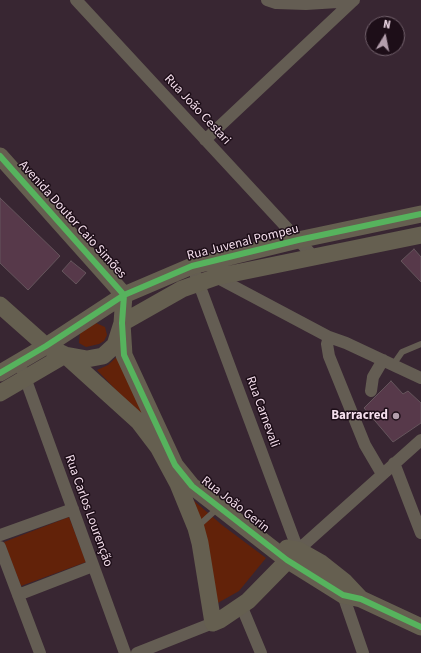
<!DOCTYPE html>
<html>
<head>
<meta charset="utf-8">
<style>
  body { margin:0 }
  #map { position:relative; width:421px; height:653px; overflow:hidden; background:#382632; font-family:"Source Sans 3",sans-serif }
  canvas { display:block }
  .north { position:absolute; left:365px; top:16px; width:40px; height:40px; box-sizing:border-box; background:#1d0e18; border:1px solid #73626d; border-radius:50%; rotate:10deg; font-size:11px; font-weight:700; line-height:16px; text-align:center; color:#f5dfed }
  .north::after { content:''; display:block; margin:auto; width:14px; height:18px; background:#b39eac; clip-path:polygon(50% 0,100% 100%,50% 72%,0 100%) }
</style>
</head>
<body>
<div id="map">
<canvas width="421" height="653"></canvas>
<div class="north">N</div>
</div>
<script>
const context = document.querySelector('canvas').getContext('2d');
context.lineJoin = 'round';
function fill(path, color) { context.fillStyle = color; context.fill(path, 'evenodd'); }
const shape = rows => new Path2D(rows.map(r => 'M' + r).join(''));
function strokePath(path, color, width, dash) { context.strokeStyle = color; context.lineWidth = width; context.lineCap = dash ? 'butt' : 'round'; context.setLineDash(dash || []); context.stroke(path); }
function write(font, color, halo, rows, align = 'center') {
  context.font = font + ' "Source Sans 3",sans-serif'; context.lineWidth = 3; context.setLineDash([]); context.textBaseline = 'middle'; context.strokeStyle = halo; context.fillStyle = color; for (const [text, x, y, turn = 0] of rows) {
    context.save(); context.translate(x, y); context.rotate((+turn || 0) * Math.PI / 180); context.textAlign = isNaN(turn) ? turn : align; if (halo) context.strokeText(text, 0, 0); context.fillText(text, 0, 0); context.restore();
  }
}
fill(shape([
  [96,323,105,327,107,335,104,341,99,344,86,347,79,343,80,333],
  [121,353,148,424,97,370,108,365],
  [193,500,222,525,266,558,239,591,216,604],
  [69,517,86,562,21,586,4,542]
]), '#622209');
const building = shape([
  [0,198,60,256,28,290,0,263,0,198],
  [414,249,421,257,421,282,401,261,414,249],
  [71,261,86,273,76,284,62,271,71,261],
  [391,381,403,394,408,391,421,403,421,423,393,442,364,408,391,381]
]);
fill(building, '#57394a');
strokePath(building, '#65555c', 1);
strokePath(shape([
  [393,365,402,352,421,344],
  [197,527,218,508]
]), '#645d53', 6);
strokePath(shape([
  [76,0,313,256],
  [267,0,276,3,306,4,353,1],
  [205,140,354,0],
  [215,275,216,277,329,337,346,343,421,378],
  [196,276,298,550,421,440],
  [329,337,327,344,329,356,365,445,382,474],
  [23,372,125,653],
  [371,391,373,377,383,360],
  [394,463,421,533],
  [0,535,73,509],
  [0,547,40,653],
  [344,590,343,595,363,653],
  [18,595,93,566],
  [241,605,261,653],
  [137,653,213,623]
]), '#645d53', 12);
strokePath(shape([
  [0,156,124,295,122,323,124,355,175,465,192,486,287,560,343,595,361,599,421,627],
  [0,305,46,346,65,355,139,422,158,447,178,484,196,528,200,543,213,623,220,620,248,601,298,550],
  [0,373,46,346,124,295,192,266,298,240,421,214],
  [0,393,65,355,87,359,103,356,115,345,122,323,182,289,216,277,421,235],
  [287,548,298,550,321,563,345,582,361,599]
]), '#655f50', 17);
strokePath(shape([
  [0,156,124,295,122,323,124,355,175,465,192,486,287,560,343,595,361,599,421,627],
  [0,373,46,346,124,295,192,266,298,240,421,214]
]), '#56b35d', 6);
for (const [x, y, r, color] of [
  [396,416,4,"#b39eac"]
]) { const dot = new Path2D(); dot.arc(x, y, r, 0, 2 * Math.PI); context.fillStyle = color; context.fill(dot); strokePath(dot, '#1d0e18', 1.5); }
write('13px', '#f5dfed', '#1d0e18', [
  ["Rua João Cestari",197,110,47],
  ["Avenida Doutor Caio Simões",72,220,48],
  ["Rua Juvenal Pompeu",243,243,-14],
  ["Rua Carnevali",262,412,70],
  ["Rua João Gerin",235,505,38],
  ["Rua Carlos Lourenção",88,511,70]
]);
write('bold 13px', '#f5dfed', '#1d0e18', [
  ["Barracred",388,416]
], 'right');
</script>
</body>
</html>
